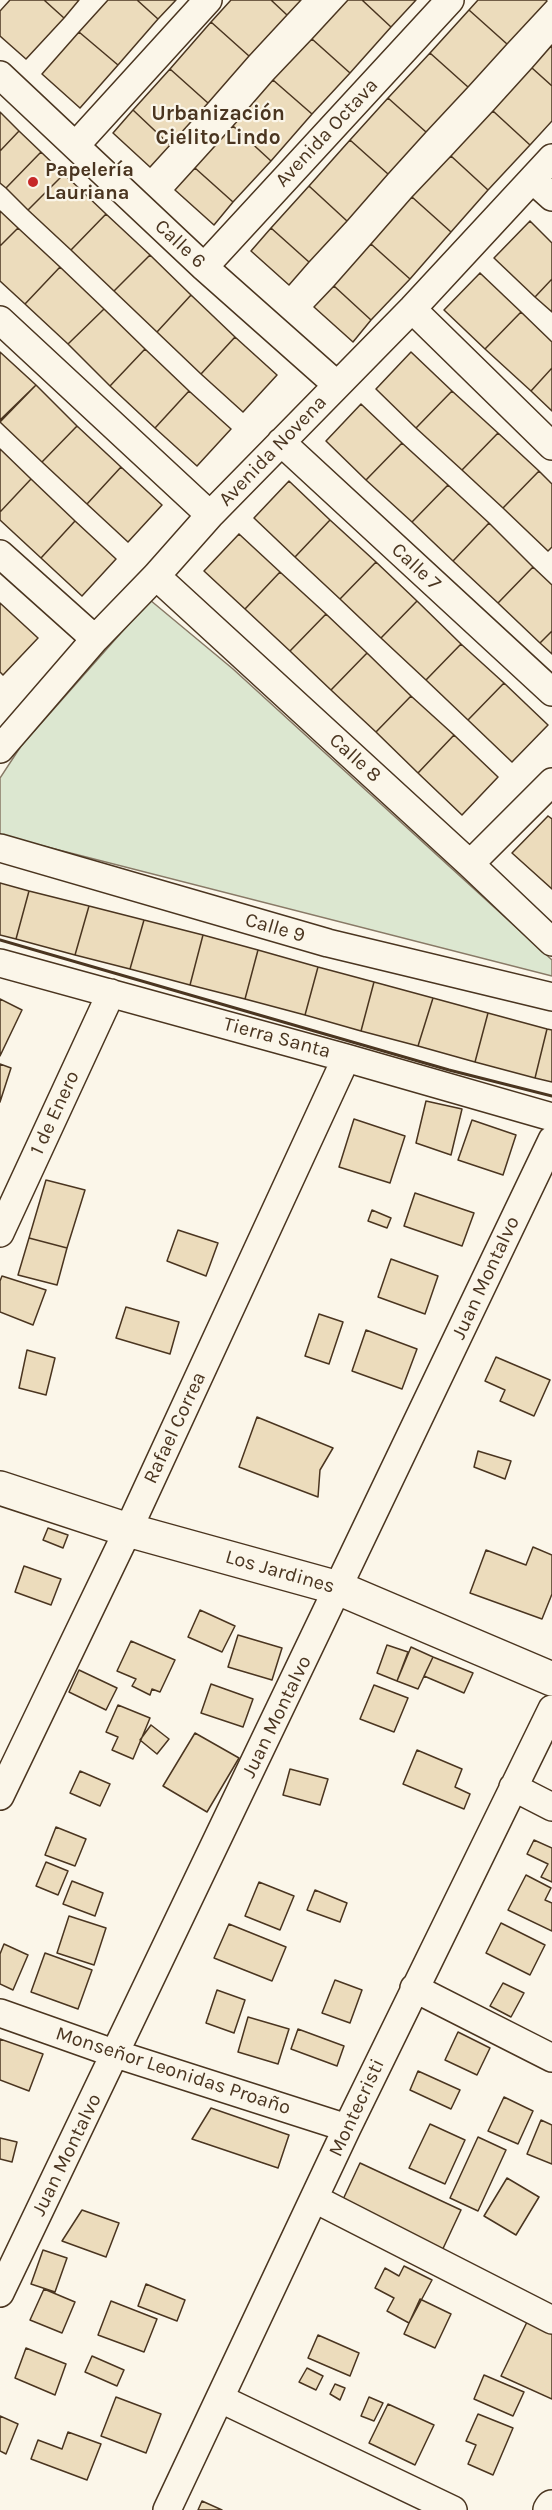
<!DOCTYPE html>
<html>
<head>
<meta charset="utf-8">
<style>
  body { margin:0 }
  canvas { display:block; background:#fbf6e9 }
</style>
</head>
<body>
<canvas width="552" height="2510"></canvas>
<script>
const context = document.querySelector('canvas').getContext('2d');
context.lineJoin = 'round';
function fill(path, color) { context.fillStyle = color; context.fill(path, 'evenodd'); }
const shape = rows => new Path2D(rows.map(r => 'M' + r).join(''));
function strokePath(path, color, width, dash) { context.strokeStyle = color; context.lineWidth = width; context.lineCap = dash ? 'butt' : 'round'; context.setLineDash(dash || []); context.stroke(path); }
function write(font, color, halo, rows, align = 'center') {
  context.font = font + ' Karla,sans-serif'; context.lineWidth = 4.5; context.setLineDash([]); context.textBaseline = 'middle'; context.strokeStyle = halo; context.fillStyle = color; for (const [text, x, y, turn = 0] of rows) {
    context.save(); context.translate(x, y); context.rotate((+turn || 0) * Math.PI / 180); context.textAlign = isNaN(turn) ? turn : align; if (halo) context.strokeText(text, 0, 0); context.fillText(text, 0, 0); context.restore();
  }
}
const green = shape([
  [150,600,233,669,552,960,552,976,0,835,0,778,21,746,150,600]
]);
fill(green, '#dce7d0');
strokePath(green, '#887966', 1.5);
const building = shape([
  [10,0,44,0,64,18,26,59,0,36,0,11,10,0],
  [44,0,79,0,64,18,44,0],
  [108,0,137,0,158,19,118,65,79,32,108,0],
  [137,0,176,0,158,19,137,0],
  [231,0,271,0,287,15,249,56,211,22,231,0],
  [271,0,301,0,287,15,271,0],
  [348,0,362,0,391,27,350,73,312,39,348,0],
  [362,0,416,0,391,27,362,0],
  [478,0,546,0,547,1,507,44,469,10,478,0],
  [469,10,507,44,468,87,430,53,469,10],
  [211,22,249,56,208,103,170,69,211,22],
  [79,32,118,65,80,108,42,74,79,32],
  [312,39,350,73,312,114,273,80,312,39],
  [552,45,552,86,532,68,552,45],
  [430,53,468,87,426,132,388,98,430,53],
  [532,68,552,86,552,121,530,145,493,111,532,68],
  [170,69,208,103,170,145,133,110,170,69],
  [273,80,312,114,271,161,233,126,273,80],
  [388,98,426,132,388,174,350,140,388,98],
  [133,110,170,145,150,167,113,133,133,110],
  [493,111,530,145,488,190,451,156,493,111],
  [0,112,19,131,0,151,0,112],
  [233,126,271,161,233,202,195,168,233,126],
  [19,131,41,152,6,188,0,183,0,151,19,131],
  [350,140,388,174,347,221,309,186,350,140],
  [41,152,64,174,28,210,6,188,41,152],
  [451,156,488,190,451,232,412,197,451,156],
  [195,168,233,202,214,225,175,190,195,168],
  [64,174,106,214,71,250,28,210,64,174],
  [309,186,347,221,309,262,271,228,309,186],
  [412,197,451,232,410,279,371,244,412,197],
  [0,211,18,228,0,246,0,211],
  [106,214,150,255,114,291,71,250,106,214],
  [530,221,552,243,552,279,535,297,494,258,530,221],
  [18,228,60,267,25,304,0,281,0,246,18,228],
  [271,228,309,262,289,285,251,251,271,228],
  [371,244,410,279,371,320,334,286,371,244],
  [150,255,191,295,157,332,114,291,150,255],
  [60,267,104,309,68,344,25,304,60,267],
  [480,273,521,312,485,349,444,310,480,273],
  [552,279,552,312,535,297,552,279],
  [334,286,371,320,353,342,314,307,334,286],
  [191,295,235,337,201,374,157,332,191,295],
  [104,309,145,349,110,386,68,344,104,309],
  [521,312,552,342,552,368,531,391,485,349,521,312],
  [235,337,277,375,243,412,201,374,235,337],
  [145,349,189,391,155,428,110,386,145,349],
  [0,352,36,385,0,420,0,352],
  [411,352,452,391,416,428,376,389,411,352],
  [552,368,552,411,531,391,552,368],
  [36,385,77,426,42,462,0,422,36,385],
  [189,391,231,429,197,466,155,428,189,391],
  [452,391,498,433,462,470,416,428,452,391],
  [361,404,402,443,366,480,326,441,361,404],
  [77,426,121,467,87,504,42,462,77,426],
  [498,433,539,471,503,508,462,470,498,433],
  [402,443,448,485,412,522,366,480,402,443],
  [0,449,31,479,0,512,0,449],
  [121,467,162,505,128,542,87,504,121,467],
  [539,471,552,484,552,547,548,551,503,508,539,471],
  [31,479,75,521,41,558,0,520,0,512,31,479],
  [289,481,330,520,295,557,254,518,289,481],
  [448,485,489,523,453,561,412,522,448,485],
  [330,520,376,562,340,599,295,557,330,520],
  [75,521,116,559,82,596,41,558,75,521],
  [489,523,533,567,498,603,453,561,489,523],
  [239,534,280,572,245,609,204,571,239,534],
  [376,562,417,601,381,638,340,599,376,562],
  [533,567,552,585,552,631,540,643,498,603,533,567],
  [280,572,326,614,290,651,245,609,280,572],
  [417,601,461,644,426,680,381,638,417,601],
  [0,603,38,638,3,675,0,672,0,603],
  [326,614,367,653,331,690,290,651,326,614],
  [552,631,552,654,540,643,552,631],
  [461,644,504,683,468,720,426,680,461,644],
  [367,653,411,696,376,732,331,690,367,653],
  [504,683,548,725,512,762,468,720,504,683],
  [411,696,454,735,418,773,376,732,411,696],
  [454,735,498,777,462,815,418,773,454,735],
  [548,816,552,819,552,889,512,853,548,816],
  [0,883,29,891,16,939,0,935,0,883],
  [29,891,89,906,75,955,16,939,29,891],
  [89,906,144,920,130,969,75,955,89,906],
  [144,920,203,935,190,985,130,969,144,920],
  [203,935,258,950,245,999,190,985,203,935],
  [258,950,318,967,305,1015,245,999,258,950],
  [318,967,374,982,361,1031,305,1015,318,967],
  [374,982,433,998,418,1046,361,1031,374,982],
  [433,998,488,1013,475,1062,418,1046,433,998],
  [0,999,22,1010,0,1056,0,999],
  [488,1013,547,1029,535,1078,475,1062,488,1013],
  [547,1029,552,1030,552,1082,535,1078,547,1029],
  [0,1064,11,1068,0,1102,0,1064],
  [426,1101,462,1109,451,1155,416,1143,426,1101],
  [354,1119,405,1136,390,1183,339,1167,354,1119],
  [472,1120,516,1135,503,1175,458,1160,472,1120],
  [46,1180,85,1190,67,1248,29,1238,46,1180],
  [415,1193,474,1213,462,1246,404,1226,415,1193],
  [372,1210,391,1218,387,1228,368,1221,372,1210],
  [178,1230,218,1243,206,1276,167,1261,178,1230],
  [29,1238,67,1248,57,1285,18,1275,29,1238],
  [391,1259,438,1276,425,1314,378,1297,391,1259],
  [2,1276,46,1290,33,1325,0,1312,0,1281,2,1276],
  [126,1307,179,1322,170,1354,116,1338,126,1307],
  [319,1314,343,1322,329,1364,305,1356,319,1314],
  [366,1330,417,1349,402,1389,352,1371,366,1330],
  [27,1350,55,1358,46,1395,19,1388,27,1350],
  [496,1357,550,1380,534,1416,500,1401,505,1390,485,1381,496,1357],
  [257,1417,333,1448,320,1470,318,1497,239,1467,257,1417],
  [478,1451,511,1461,505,1479,474,1467,478,1451],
  [48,1528,68,1535,63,1548,43,1540,48,1528],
  [533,1547,552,1555,552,1594,542,1619,470,1593,486,1550,526,1565,533,1547],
  [24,1566,61,1579,51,1605,15,1592,24,1566],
  [200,1610,235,1626,222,1652,188,1637,200,1610],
  [238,1635,282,1648,272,1680,228,1667,238,1635],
  [131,1641,175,1660,160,1692,152,1689,150,1695,132,1686,136,1679,117,1671,131,1641],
  [387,1645,408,1652,397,1681,377,1673,387,1645],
  [411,1647,433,1657,418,1689,397,1681,411,1647],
  [433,1657,473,1673,464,1693,424,1676,433,1657],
  [79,1670,117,1688,106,1710,69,1692,79,1670],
  [211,1684,253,1699,243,1727,201,1713,211,1684],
  [374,1685,408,1698,394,1732,360,1719,374,1685],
  [118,1705,150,1718,133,1759,112,1750,118,1737,106,1732,118,1705],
  [151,1725,169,1739,157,1754,140,1740,151,1725],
  [195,1733,239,1758,207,1812,163,1786,195,1733],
  [417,1750,462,1769,455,1787,470,1794,464,1809,403,1784,417,1750],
  [290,1769,328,1779,320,1805,283,1795,290,1769],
  [80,1771,110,1784,100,1806,70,1793,80,1771],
  [56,1827,86,1839,75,1866,45,1855,56,1827],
  [534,1840,552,1848,552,1882,541,1877,548,1864,527,1854,534,1840],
  [46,1862,68,1871,58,1895,36,1886,46,1862],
  [526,1875,551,1888,545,1900,552,1903,552,1931,508,1910,526,1875],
  [72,1881,103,1893,95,1916,63,1904,72,1881],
  [259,1882,294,1896,280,1930,245,1916,259,1882],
  [315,1890,347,1903,340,1922,307,1910,315,1890],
  [69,1916,106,1928,94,1965,57,1953,69,1916],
  [501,1923,545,1945,530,1975,486,1953,501,1923],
  [229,1924,286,1947,272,1981,214,1958,229,1924],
  [4,1944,28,1955,13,1990,0,1984,0,1954,4,1944],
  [45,1953,92,1970,78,2009,31,1992,45,1953],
  [335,1980,362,1990,350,2023,322,2013,335,1980],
  [503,1983,524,1993,511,2017,490,2006,503,1983],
  [217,1990,245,2000,234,2033,206,2023,217,1990],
  [248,2017,289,2029,278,2064,238,2052,248,2017],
  [298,2029,344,2046,337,2066,291,2049,298,2029],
  [458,2032,490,2048,477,2075,445,2060,458,2032],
  [0,2039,43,2054,29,2091,0,2080,0,2039],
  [418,2071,460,2090,451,2109,410,2090,418,2071],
  [504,2097,533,2111,518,2144,488,2131,504,2097],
  [211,2108,289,2135,278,2168,192,2139,211,2108],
  [541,2120,552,2125,552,2164,527,2154,541,2120],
  [430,2124,465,2140,445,2184,409,2168,430,2124],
  [478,2137,506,2150,478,2211,450,2198,478,2137],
  [0,2138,17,2142,12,2162,0,2159,0,2138],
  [360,2163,461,2210,440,2255,339,2208,360,2163],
  [507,2178,539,2197,516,2235,484,2216,507,2178],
  [82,2210,119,2223,106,2257,62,2241,82,2210],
  [43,2250,67,2258,55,2292,31,2284,43,2250],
  [404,2266,432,2280,409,2323,387,2311,394,2298,375,2288,385,2268,399,2276,404,2266],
  [146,2284,185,2300,177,2321,138,2306,146,2284],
  [44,2289,75,2302,62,2333,30,2320,44,2289],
  [420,2299,451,2314,435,2348,404,2334,420,2299],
  [111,2301,157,2319,144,2352,98,2335,111,2301],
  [527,2322,552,2334,552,2399,501,2376,527,2322],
  [318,2335,359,2353,350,2376,308,2358,318,2335],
  [26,2348,66,2364,55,2395,15,2378,26,2348],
  [92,2356,124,2370,117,2386,85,2372,92,2356],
  [307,2368,323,2376,316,2390,299,2382,307,2368],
  [484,2375,524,2392,513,2416,474,2399,484,2375],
  [335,2384,345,2388,340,2400,330,2394,335,2384],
  [116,2397,161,2414,146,2453,101,2436,116,2397],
  [369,2397,383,2403,374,2421,361,2416,369,2397],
  [388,2404,434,2425,415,2465,369,2443,388,2404],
  [478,2414,513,2428,493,2475,468,2464,476,2445,466,2441,478,2414],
  [0,2416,18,2424,6,2454,0,2451,0,2416],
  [68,2432,101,2444,87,2480,31,2459,38,2440,62,2449,68,2432],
  [202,2501,222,2510,198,2510,202,2501]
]);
fill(building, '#ecdcbc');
strokePath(building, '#4a3520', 1.5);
const street = shape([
  [0,75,204,267,337,385],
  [76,145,208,0],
  [533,180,552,197],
  [204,267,450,0],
  [412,309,552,446],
  [0,320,210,515],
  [281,442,552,692],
  [0,554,95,639],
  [156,576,470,864,552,942],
  [0,749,95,639,156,576,210,515,412,309,552,158],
  [0,848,328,943,552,997],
  [470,864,552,782],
  [0,963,346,1058,552,1117],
  [0,1233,111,993],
  [513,1787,552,1807],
  [0,1796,128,1530,346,1058],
  [414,1988,552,2058],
  [0,2013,116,2054,347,2128],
  [315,2199,552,2320],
  [0,2293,552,1140],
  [221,2399,453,2510],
  [167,2510,347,2128,552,1709]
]);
const secondary = shape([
  [0,1488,128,1530,338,1588,552,1679],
  [550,2510,552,2507]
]);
strokePath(street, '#4a3520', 30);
strokePath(secondary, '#4a3520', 36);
strokePath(street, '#fbf6e9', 27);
strokePath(secondary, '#fbf6e9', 33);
strokePath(shape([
  [0,940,449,1070,552,1096]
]), '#4a3520', 3);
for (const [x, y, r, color] of [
  [33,182,6,"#c62828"]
]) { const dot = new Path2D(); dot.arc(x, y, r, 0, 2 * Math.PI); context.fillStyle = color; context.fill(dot); strokePath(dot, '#fbf6e9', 2); }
write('20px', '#4a3520', '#fbf6e9', [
  ["Avenida Octava",327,133,-47],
  ["Calle 6",180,244,43],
  ["Avenida Novena",273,451,-46],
  ["Calle 7",416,567,43],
  ["Calle 8",355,758,42],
  ["Calle 9",275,928,16],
  ["Tierra Santa",277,1038,15],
  ["1 de Enero",55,1113,-65],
  ["Juan Montalvo",486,1278,-65],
  ["Rafael Correa",175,1428,-65],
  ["Los Jardines",280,1572,16],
  ["Juan Montalvo",277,1717,-64],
  ["Monseñor Leonidas Proaño",173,2071,18],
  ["Montecristi",357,2108,-65],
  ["Juan Montalvo",67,2155,-64]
]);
write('bold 20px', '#4a3520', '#fbf6e9', [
  ["Papelería",45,170],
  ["Lauriana",45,193]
], 'left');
write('bold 21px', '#4a3520', '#fbf6e9', [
  ["Urbanización",218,114],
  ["Cielito Lindo",218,138]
]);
</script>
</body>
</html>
